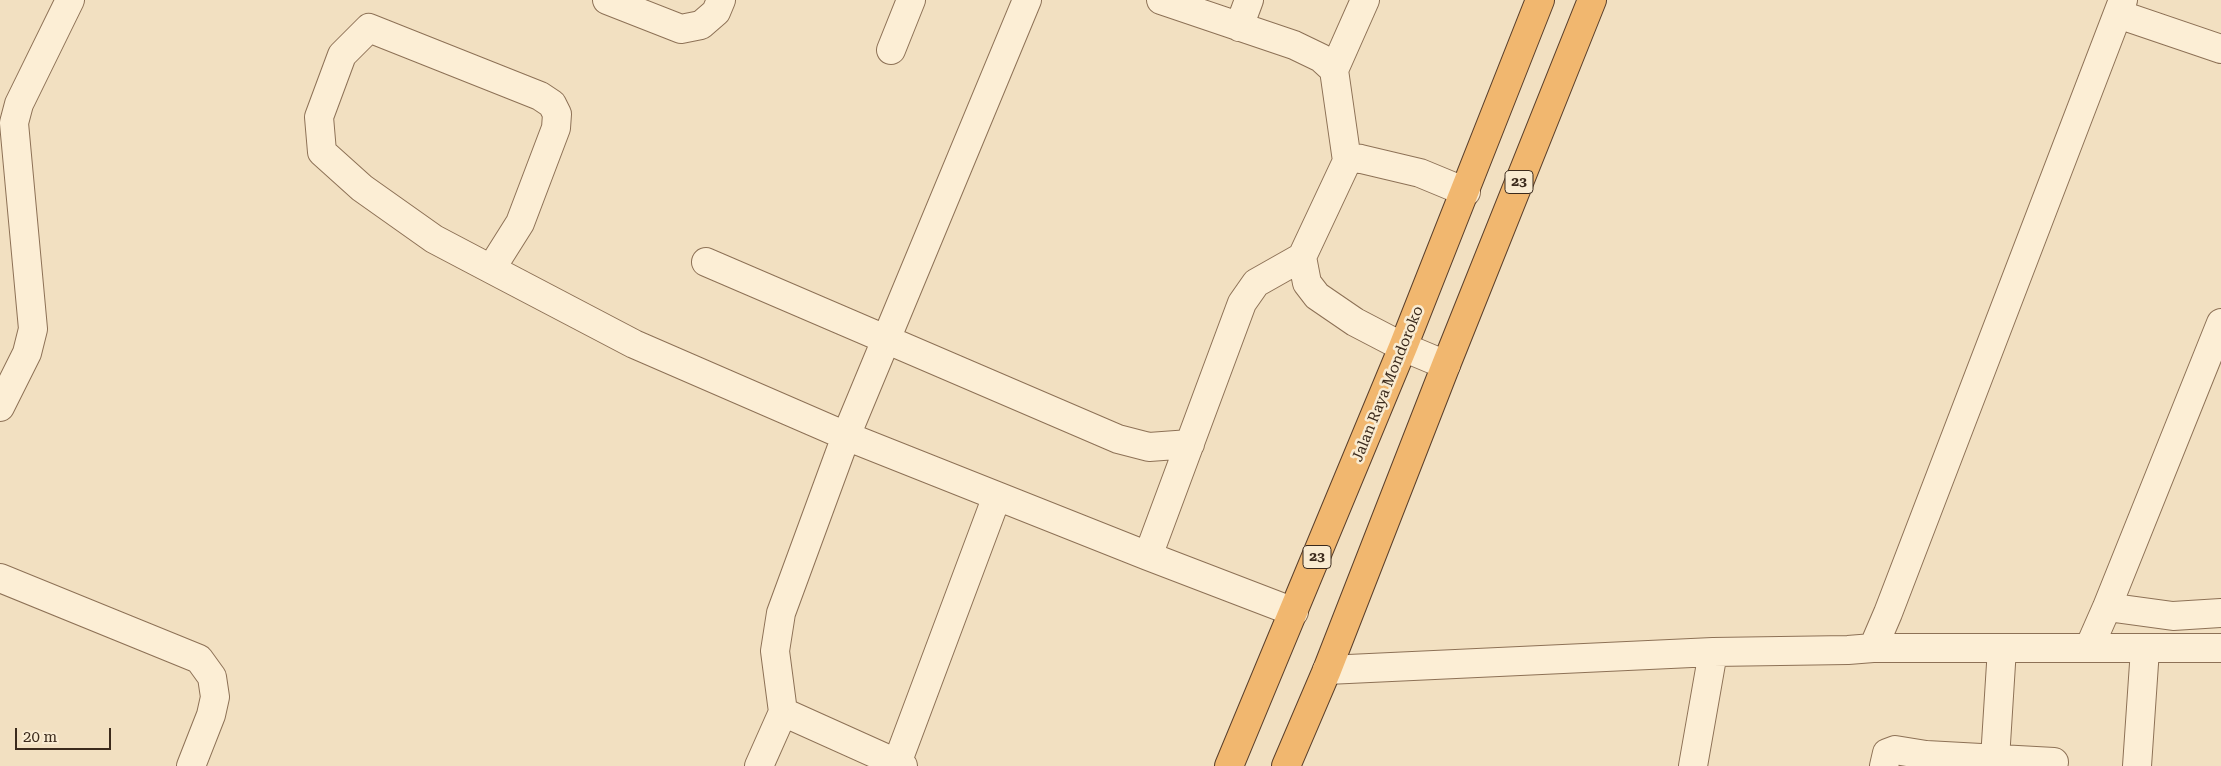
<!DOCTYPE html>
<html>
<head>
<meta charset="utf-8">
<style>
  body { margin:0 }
  #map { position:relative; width:2221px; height:766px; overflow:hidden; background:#f2e0c1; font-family:"Roboto Serif",serif }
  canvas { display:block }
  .scale { position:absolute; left:15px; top:728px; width:96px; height:22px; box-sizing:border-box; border:2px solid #3b2a1c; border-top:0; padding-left:6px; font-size:15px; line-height:18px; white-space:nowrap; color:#3b2a1c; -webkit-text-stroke:4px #f9ebd1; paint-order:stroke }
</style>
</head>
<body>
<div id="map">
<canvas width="2221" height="766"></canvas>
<div class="scale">20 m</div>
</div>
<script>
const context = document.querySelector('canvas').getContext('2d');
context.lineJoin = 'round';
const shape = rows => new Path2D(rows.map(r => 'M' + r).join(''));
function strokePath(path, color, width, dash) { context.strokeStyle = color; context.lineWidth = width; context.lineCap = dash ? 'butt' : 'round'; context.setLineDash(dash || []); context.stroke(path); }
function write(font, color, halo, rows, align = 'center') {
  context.font = font + ' "Roboto Serif",serif'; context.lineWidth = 5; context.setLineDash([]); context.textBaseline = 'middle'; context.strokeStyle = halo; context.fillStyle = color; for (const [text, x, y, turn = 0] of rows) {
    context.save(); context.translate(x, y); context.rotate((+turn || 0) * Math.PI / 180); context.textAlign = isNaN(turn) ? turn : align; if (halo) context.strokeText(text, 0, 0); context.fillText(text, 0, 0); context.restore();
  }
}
const minor = shape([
  [607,0,681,29,701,25,716,12,721,0],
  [1027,0,846,436,1148,556,1294,612],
  [1161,0,1294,45,1321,58,1334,70,1347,161,1353,158,1361,159,1420,173,1466,192],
  [2118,14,2221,49],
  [1239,27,1249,0],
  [891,50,911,0],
  [1334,70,1365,0],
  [1302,257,1307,283,1317,296,1355,322,1403,347,1446,365],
  [706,262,1118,439,1149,447,1190,444],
  [491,269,520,223,556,128,557,114,552,104,540,96,369,28,342,55,319,117,322,152,362,188,434,239,491,269,634,344,846,436,781,613,775,651,783,712,903,766],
  [0,407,27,353,33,329,14,123,19,104,70,0],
  [1148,556,1242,303,1256,283,1302,257,1347,161],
  [0,578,199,659,212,677,215,697,211,715,191,766],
  [2107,607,2173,616,2221,613],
  [1873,648,1888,613,2123,0],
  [2089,648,2107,607,2221,323],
  [1327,670,1713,652,1848,650,1873,648,2221,648],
  [1995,759,2002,648],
  [759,766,783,712],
  [896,766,997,496],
  [1693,766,1713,652],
  [1884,766,1887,753,1895,750,1926,755,2054,762],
  [2137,766,2145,649]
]);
const trunk = shape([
  [1229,766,1403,347,1540,0],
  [1286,766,1327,670,1446,365,1592,0]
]);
strokePath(minor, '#8d7156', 30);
strokePath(trunk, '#5a3f2b', 30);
strokePath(minor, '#fceed5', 28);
strokePath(trunk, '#f1b76f', 28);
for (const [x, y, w] of [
  [1519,182,28],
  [1317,557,28]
]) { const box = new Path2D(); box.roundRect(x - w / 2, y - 11.5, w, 23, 4); context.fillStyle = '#f9ebd1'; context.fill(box); strokePath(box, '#3b2a1c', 1); }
write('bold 14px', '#3b2a1c', null, [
  ["23",1519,182],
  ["23",1317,557]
]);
write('15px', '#3b2a1c', '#f9ebd1', [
  ["Jalan Raya Mondoroko",1388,384,-68]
]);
</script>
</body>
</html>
